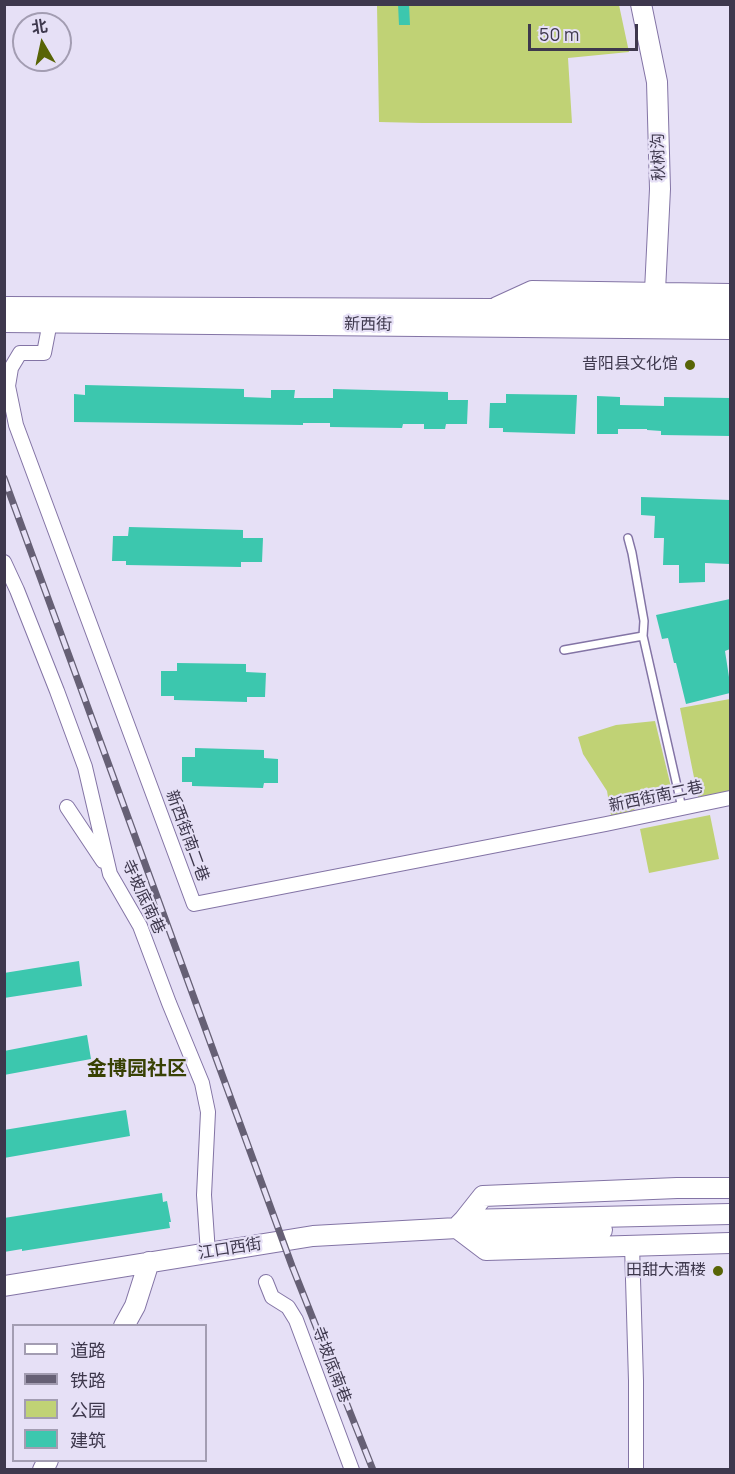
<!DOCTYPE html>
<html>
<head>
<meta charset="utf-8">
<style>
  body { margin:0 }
  #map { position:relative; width:735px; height:1474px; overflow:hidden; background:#e6e0f6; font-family:Manrope,"Noto Sans SC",sans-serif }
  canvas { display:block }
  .frame { position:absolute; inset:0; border:6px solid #3e384d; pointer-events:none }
  .legend { position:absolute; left:12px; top:1324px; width:195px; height:138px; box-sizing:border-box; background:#e6e0f6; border:2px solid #a39db2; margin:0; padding:8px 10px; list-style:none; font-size:18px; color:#3e384d }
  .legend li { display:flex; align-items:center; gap:12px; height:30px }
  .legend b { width:30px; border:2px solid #a39db2 }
  .north { position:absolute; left:12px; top:12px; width:60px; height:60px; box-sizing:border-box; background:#e6e0f6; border:2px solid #a39db2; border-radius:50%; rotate:351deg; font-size:16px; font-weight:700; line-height:24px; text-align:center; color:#3e384d }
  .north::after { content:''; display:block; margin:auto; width:21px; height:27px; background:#586406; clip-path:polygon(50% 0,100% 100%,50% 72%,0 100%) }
  .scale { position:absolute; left:528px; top:24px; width:110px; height:27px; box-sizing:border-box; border:3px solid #3e384d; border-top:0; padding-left:8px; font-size:18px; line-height:21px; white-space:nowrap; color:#3e384d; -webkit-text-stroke:4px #e6e0f6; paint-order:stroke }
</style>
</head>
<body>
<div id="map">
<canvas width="735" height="1474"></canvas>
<div class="frame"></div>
<ul class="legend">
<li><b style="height:8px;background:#fff"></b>道路</li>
<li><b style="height:8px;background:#666075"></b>铁路</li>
<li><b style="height:16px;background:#c0d275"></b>公园</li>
<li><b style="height:16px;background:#3cc7ae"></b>建筑</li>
</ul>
<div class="north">北</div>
<div class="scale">50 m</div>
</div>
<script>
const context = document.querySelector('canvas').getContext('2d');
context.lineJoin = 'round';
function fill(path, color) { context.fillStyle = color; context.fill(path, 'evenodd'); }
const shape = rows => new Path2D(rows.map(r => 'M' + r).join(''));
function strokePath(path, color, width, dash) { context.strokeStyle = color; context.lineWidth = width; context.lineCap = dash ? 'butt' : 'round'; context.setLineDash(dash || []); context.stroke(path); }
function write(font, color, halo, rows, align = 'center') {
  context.font = font + ' Manrope,"Noto Sans SC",sans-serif'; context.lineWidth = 4.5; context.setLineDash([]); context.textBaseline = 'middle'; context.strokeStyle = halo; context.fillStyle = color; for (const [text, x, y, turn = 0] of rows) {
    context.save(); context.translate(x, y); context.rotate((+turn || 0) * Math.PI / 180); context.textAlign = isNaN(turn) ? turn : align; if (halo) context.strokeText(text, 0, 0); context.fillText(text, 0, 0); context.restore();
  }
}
fill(shape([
  [377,5,619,5,629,52,568,58,572,123,422,123,379,122],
  [730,699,730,791,698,797,680,708],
  [655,721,671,787,669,794,633,798,635,809,624,816,611,815,607,791,583,754,578,737,616,725],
  [710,815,719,859,649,873,640,829]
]), '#c0d275');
fill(shape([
  [398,4,409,4,410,25,399,25],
  [85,385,244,389,244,397,271,398,271,390,295,390,294,398,333,398,333,389,448,392,448,400,468,400,467,424,446,424,445,429,424,429,424,424,403,424,402,428,330,427,330,423,303,423,303,425,74,422,74,394,85,395],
  [506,394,577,395,575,434,503,432,503,428,489,428,490,403,506,403],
  [597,396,620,397,620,405,664,406,664,397,730,398,730,436,661,435,661,431,647,430,647,429,618,429,618,434,597,434],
  [641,497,730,500,730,564,705,563,705,582,679,583,679,565,663,565,664,538,654,538,655,516,641,515],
  [129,527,243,530,243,538,263,538,262,562,241,562,241,567,126,565,126,561,112,561,113,536,128,536],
  [730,599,730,649,725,651,729,677,730,676,730,693,686,704,676,663,674,663,668,638,662,639,656,615],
  [177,663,246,664,246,672,266,673,265,697,247,697,247,702,174,700,174,696,161,696,161,671,177,671],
  [195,748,264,750,264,758,278,759,278,783,264,783,263,788,192,786,192,782,182,782,182,757,195,757],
  [79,961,82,986,4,998,4,973],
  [87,1035,91,1059,4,1075,4,1051],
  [126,1110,130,1136,4,1158,4,1130],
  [162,1193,163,1202,167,1201,171,1222,169,1222,170,1228,22,1251,22,1249,4,1252,4,1218]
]), '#3cc7ae');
const lane = shape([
  [628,538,632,553,644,621,643,636],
  [564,650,643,636,682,808]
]);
const street = shape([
  [50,322,44,353,20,353,11,368,8,386,16,425,194,904,606,824,730,798],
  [4,562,17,590,57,691,85,767,110,874,140,926,169,1003,202,1083,208,1112,204,1195,208,1253],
  [67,807,103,861],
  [632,1245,636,1381,636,1470],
  [266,1282,272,1297,288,1307,296,1320,352,1470]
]);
const secondary = shape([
  [641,4,657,82,660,189,654,311],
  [4,307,490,309,730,313],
  [497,307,532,291,730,294],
  [4,322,730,329],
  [464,1220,483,1196,677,1188,730,1188],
  [459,1225,464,1220,730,1214],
  [467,1235,602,1230],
  [4,1286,313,1236,457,1228,486,1250,730,1243],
  [124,1326,135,1306,149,1262],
  [43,1470,48,1460]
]);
strokePath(lane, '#8374a5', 10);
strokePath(street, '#8374a5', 16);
strokePath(secondary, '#8374a5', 22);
strokePath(lane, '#fff', 7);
strokePath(street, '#fff', 14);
strokePath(secondary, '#fff', 20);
const rail = shape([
  [4,478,292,1266,373,1470]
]);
strokePath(rail, '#666075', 7);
strokePath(rail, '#e6e0f6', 4.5, [14]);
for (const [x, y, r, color] of [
  [690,365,6,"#586406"],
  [718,1271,6,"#586406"]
]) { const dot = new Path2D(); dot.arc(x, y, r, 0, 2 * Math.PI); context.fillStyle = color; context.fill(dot); strokePath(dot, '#e6e0f6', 2); }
write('16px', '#3e384d', '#e6e0f6', [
  ["秋树沟",659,157,-92],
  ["新西街",368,325,1],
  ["新西街南二巷",656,797,-12],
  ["新西街南二巷",187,836,70],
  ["寺坡底南巷",143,897,65],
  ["江口西街",230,1249,-9],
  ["寺坡底南巷",331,1365,69]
]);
write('16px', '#3e384d', '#e6e0f6', [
  ["昔阳县文化馆",678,365],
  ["田甜大酒楼",706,1271]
], 'right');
write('bold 20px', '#384103', '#e6e0f6', [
  ["金博园社区",137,1069]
]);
</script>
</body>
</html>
